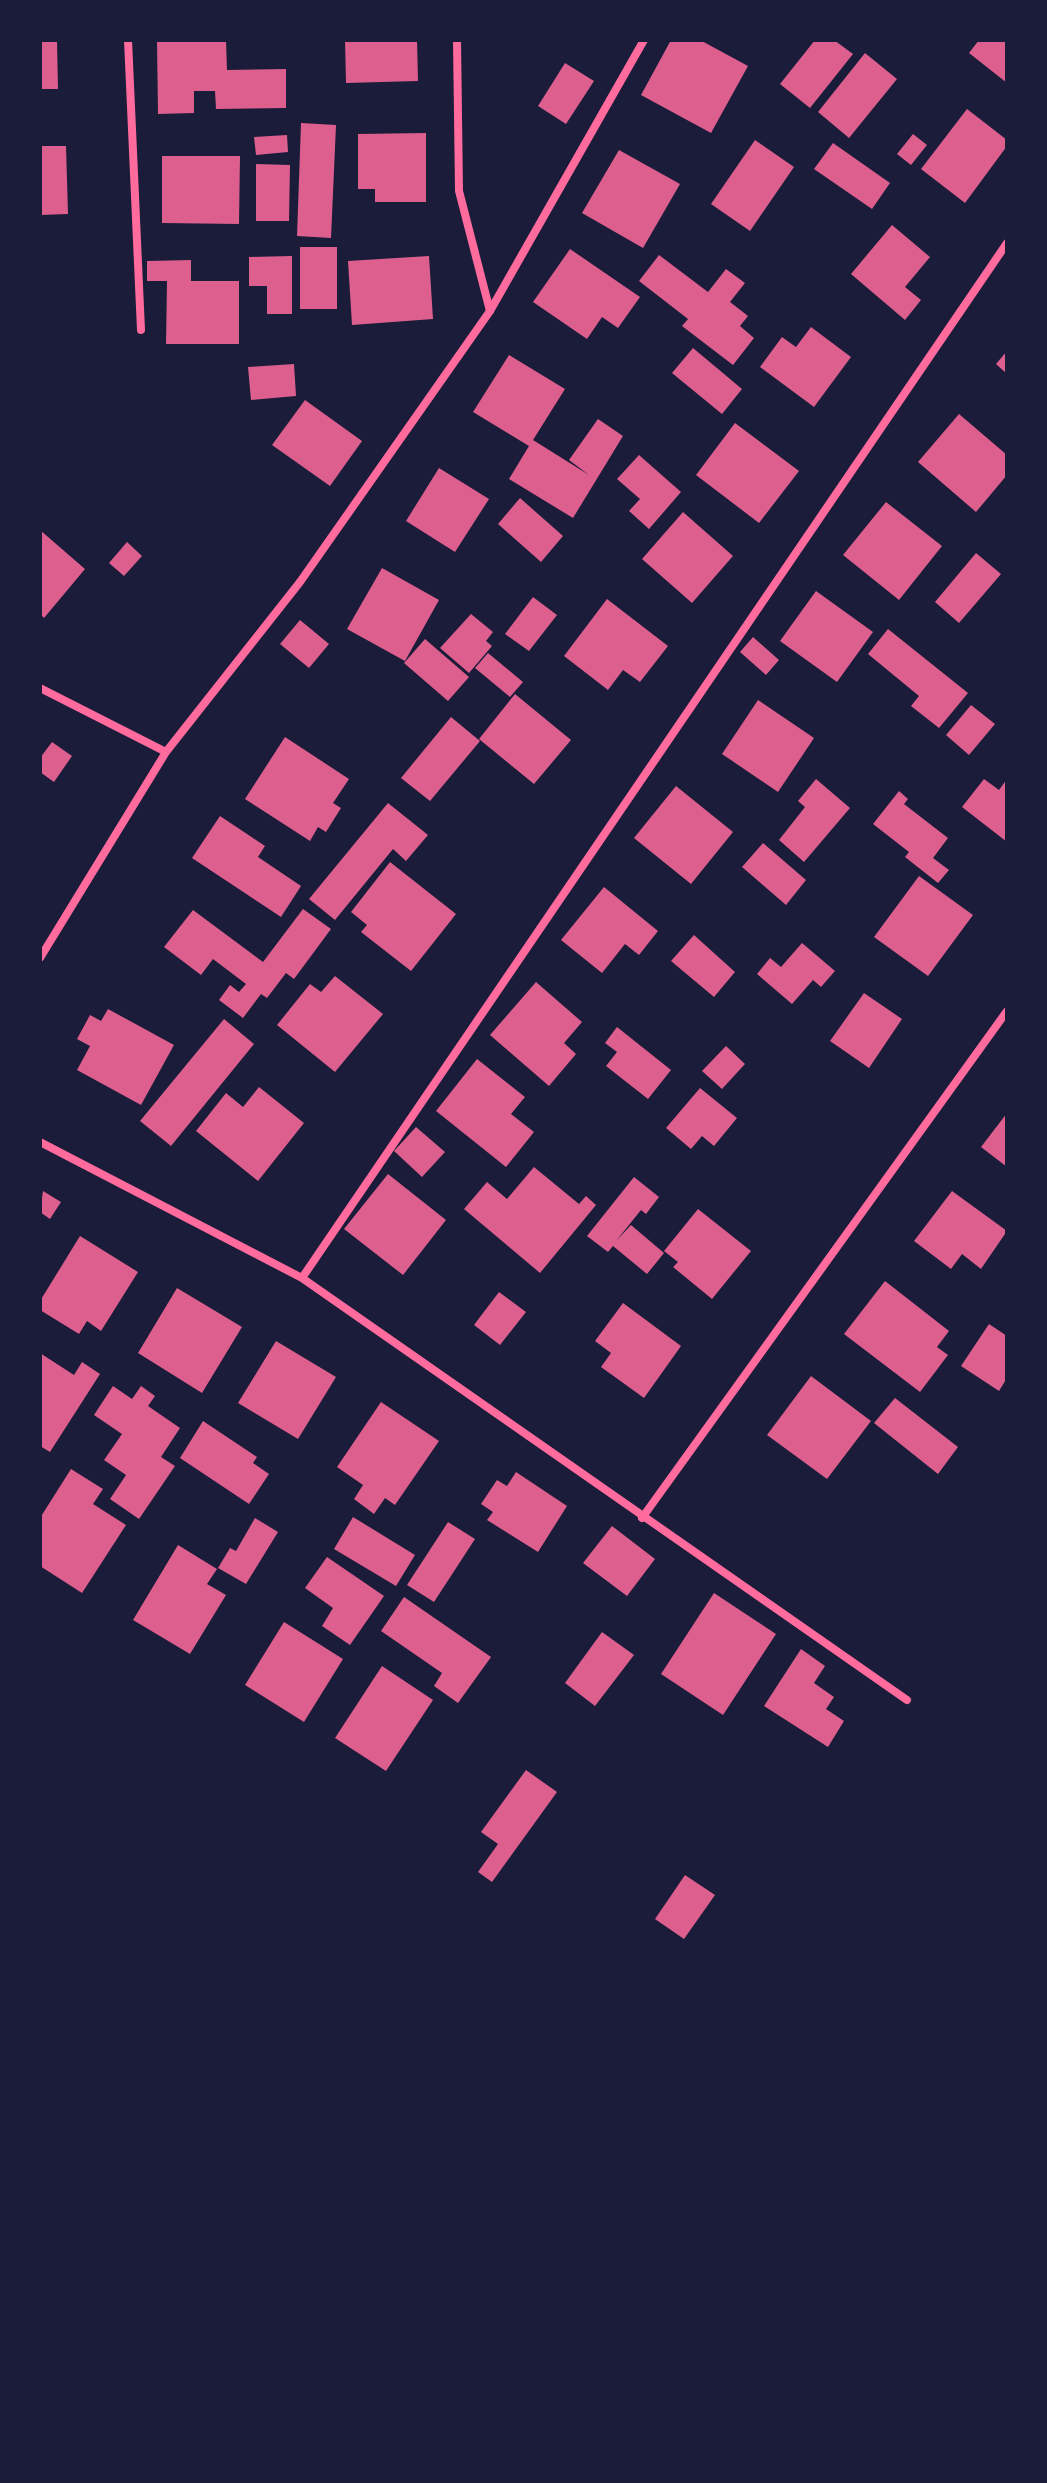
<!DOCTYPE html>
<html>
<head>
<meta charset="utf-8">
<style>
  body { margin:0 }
  #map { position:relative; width:1047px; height:2483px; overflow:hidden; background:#1b1b3a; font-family:Rubik,sans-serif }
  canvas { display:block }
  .frame { position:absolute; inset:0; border:42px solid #1b1b3a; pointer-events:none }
</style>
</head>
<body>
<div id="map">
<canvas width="1047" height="2483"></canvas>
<div class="frame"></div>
</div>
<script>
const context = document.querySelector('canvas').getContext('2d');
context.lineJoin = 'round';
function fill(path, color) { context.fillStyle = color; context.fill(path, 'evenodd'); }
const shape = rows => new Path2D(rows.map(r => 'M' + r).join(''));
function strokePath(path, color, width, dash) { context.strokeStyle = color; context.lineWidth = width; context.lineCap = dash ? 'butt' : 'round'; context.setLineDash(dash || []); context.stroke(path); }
fill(shape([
  [40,40,57,40,58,89,40,89],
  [157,40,226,40,227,70,286,69,286,108,216,109,215,91,194,91,194,113,158,114],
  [345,40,417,40,418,81,346,83],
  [671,40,700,40,748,66,711,133,641,95],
  [815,40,834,40,853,54,810,108,780,84],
  [979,40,1007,40,1007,83,969,53],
  [865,53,897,79,849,138,818,112],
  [565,63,594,81,566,124,538,106],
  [967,109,1007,140,1007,146,965,203,921,169],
  [301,123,336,125,331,238,297,236],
  [426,133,426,202,375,202,375,189,358,189,358,134],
  [913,134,927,145,911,165,897,154],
  [287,135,288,152,256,155,254,137],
  [755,140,794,167,750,231,711,204],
  [833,143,890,183,872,209,814,169],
  [40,146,66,146,68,214,40,215],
  [619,150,680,184,643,248,582,213],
  [162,156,240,156,239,224,162,223],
  [256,164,290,165,289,221,256,221],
  [892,225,930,257,905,287,921,300,905,320,851,274],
  [300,247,337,247,337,309,300,309],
  [570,249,640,297,618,328,602,317,587,339,533,302],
  [659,255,708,292,726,269,745,283,730,302,748,316,740,326,754,338,733,365,682,326,688,319,639,281],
  [292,256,292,314,267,314,267,286,249,286,249,257],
  [429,256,433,319,352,325,348,261],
  [191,260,191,281,239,281,239,344,166,344,167,281,147,281,147,261],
  [811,327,851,357,814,407,760,367,782,337,796,347],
  [693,348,742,389,722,414,672,373],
  [1007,351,1007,374,996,364],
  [509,355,565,389,533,440,589,475,569,460,598,419,623,436,573,518,509,479,529,446,473,412],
  [294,364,296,396,251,400,248,367],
  [305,400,362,441,330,486,272,445],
  [959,414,1007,455,1007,475,976,512,918,462],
  [735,423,799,471,759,523,696,475],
  [639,455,681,492,649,529,629,511,640,499,617,479],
  [439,468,489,499,455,552,406,521],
  [520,498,563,536,541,562,498,524],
  [886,502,942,546,899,600,843,555],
  [683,512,733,556,692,603,642,559],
  [40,530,85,569,44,618,40,614],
  [127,542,142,556,124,576,109,563],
  [976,553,1001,574,959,623,935,602],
  [382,568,439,600,405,661,347,629],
  [816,591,873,632,837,682,780,641],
  [533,597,557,615,529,651,505,634],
  [607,599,668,646,640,682,623,670,608,690,564,656],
  [471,614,493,632,486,641,492,646,469,673,440,648],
  [300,620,329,644,309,668,280,644],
  [888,629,968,693,939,728,911,706,919,696,868,654],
  [753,637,779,660,766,675,740,652],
  [425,639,469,677,448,701,404,663],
  [488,653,523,682,510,697,475,668],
  [515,694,571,740,534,784,479,739],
  [758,700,814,738,778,792,722,754],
  [971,705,995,724,969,755,946,735],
  [451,717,480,741,430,801,401,778],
  [285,737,349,779,333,803,341,808,326,832,318,827,310,841,245,799],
  [52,742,72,756,54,782,40,772,40,758],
  [816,779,850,808,804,862,779,840,805,807,798,801],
  [984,779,999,790,1007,779,1007,842,962,807],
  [676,786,733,832,691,884,634,838],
  [899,791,908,799,904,804,948,838,933,858,949,870,938,883,905,857,909,852,873,824],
  [388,803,428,835,406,861,393,849,335,920,309,899],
  [220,816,265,846,258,857,301,886,281,917,192,858],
  [763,843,806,880,786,905,742,867],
  [390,862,456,914,411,971,361,932,367,925,351,912],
  [919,876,973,915,928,976,874,937],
  [604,887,658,931,639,955,625,944,602,973,561,940],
  [303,909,331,929,294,979,286,973,267,998,261,994,243,1018,219,1000,230,985,239,992,246,984,213,959,201,975,164,947,193,910,263,962],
  [694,935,735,972,714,997,671,961],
  [802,943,835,971,821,987,813,980,792,1004,757,974,770,958,781,967],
  [335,976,383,1014,335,1072,277,1025,310,984,321,992],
  [536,982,582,1022,564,1043,576,1054,549,1086,490,1035],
  [864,993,902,1019,869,1068,830,1041],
  [108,1009,174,1045,141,1105,77,1070,90,1046,77,1039,90,1015,101,1021],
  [224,1019,254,1044,171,1146,140,1121],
  [617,1027,671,1070,648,1099,606,1066,617,1052,605,1043],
  [726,1046,745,1064,722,1089,702,1071],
  [477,1059,525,1097,511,1114,534,1132,506,1167,436,1111],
  [259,1087,304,1123,258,1181,196,1131,226,1093,243,1107],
  [700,1088,737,1118,714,1146,702,1136,691,1149,666,1128],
  [1007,1113,1007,1167,981,1147],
  [416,1127,445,1152,422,1177,394,1151],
  [534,1167,579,1204,586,1196,596,1205,540,1273,464,1209,487,1182,507,1199],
  [388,1174,446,1220,403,1275,344,1229],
  [634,1177,659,1197,646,1214,641,1210,616,1241,631,1225,664,1253,647,1274,613,1246,608,1252,587,1236],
  [43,1191,61,1202,50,1219,40,1212],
  [952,1191,1007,1231,981,1269,962,1254,951,1269,914,1241],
  [698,1209,751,1251,712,1299,673,1267,678,1262,664,1251],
  [80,1236,138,1272,101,1331,87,1321,79,1334,40,1310,40,1301],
  [885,1281,949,1331,937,1347,948,1355,920,1392,844,1334],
  [177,1288,242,1327,202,1393,138,1353],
  [499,1292,526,1312,500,1345,474,1325],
  [623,1303,681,1346,644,1398,601,1367,611,1353,595,1341],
  [989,1324,1007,1336,1007,1378,999,1391,961,1366],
  [276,1341,336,1377,298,1439,238,1403],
  [40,1353,74,1375,82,1362,100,1374,50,1452,40,1446],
  [811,1376,871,1421,827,1479,767,1435],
  [113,1386,132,1399,141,1386,155,1396,148,1406,180,1428,161,1457,175,1466,139,1519,110,1499,126,1475,104,1460,122,1434,94,1415],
  [895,1398,958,1447,938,1474,874,1423],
  [381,1402,439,1441,395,1505,385,1498,374,1514,354,1499,363,1485,337,1467],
  [203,1421,257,1457,253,1463,269,1474,249,1504,180,1458],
  [71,1469,103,1489,93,1504,126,1525,82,1593,40,1566,40,1518],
  [516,1472,567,1506,538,1552,487,1520,493,1512,481,1504,497,1480,507,1486],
  [353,1517,415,1555,396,1586,334,1549],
  [255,1518,278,1532,246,1584,218,1568,230,1548,236,1551],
  [448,1522,475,1539,434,1602,407,1585],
  [612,1526,655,1559,627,1596,583,1563],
  [178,1545,217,1569,207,1584,226,1595,190,1654,133,1620],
  [327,1557,384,1596,350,1645,322,1626,333,1608,305,1588],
  [714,1593,776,1634,723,1715,661,1674],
  [404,1597,491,1657,458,1703,434,1686,442,1673,381,1631],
  [284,1622,343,1659,304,1722,245,1685],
  [602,1632,634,1655,595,1706,565,1683],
  [801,1649,825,1666,814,1683,834,1697,826,1709,844,1721,828,1747,764,1706],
  [382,1666,433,1700,386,1771,335,1738],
  [526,1770,557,1792,492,1882,478,1872,498,1844,481,1832],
  [685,1875,715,1895,684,1939,655,1919]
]), '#dd5f8e');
strokePath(shape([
  [128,40,141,330],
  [457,40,459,191,490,311],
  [40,688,166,752],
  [40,958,166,752,300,582,490,311,644,40],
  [40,1142,302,1278,907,1700],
  [302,1278,1007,243],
  [642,1518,1007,1011]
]), '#ff6b9d', 8);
</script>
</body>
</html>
